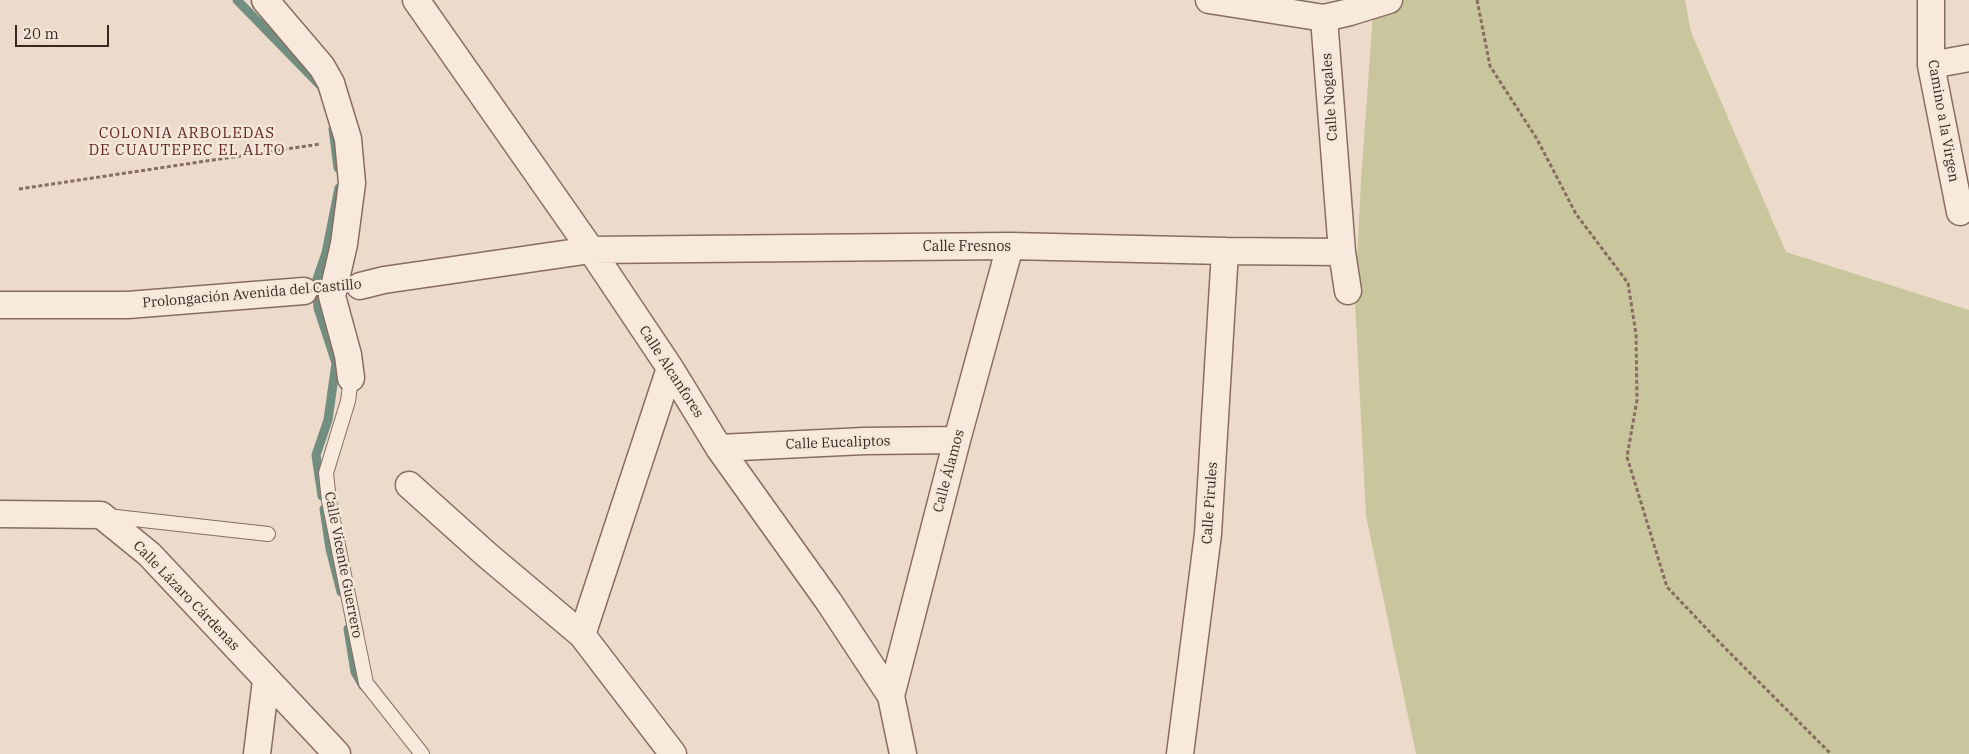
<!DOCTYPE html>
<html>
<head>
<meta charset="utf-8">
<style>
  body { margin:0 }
  #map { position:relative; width:1969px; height:754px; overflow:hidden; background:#ecdbca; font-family:"IBM Plex Serif",serif }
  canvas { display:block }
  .scale { position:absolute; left:15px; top:25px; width:94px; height:22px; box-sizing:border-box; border:2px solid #392822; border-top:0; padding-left:6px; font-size:15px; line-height:18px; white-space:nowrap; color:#392822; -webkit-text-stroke:4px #f3e7d9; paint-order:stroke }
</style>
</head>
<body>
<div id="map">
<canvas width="1969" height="754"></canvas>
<div class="scale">20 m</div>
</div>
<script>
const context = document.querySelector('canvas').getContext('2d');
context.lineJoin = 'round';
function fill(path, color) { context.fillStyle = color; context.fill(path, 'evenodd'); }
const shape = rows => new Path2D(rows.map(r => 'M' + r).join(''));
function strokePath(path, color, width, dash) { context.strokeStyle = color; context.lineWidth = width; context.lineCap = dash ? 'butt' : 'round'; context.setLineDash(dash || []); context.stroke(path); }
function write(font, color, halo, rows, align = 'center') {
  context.font = font + ' "IBM Plex Serif",serif'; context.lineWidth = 5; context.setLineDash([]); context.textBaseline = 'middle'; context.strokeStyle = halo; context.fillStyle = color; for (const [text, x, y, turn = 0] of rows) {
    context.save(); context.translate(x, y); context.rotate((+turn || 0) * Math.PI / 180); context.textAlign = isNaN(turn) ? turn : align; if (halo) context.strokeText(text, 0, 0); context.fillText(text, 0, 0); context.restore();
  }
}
fill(shape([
  [1374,0,1685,0,1691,32,1786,252,1969,310,1969,754,1416,754,1366,516,1355,302,1361,180]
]), '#c9c69e');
strokePath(shape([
  [237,0,321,86],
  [333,129,338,168],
  [322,496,316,455,328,420,336,363,318,308,316,282,326,253,339,188],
  [324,509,330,549,341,592],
  [348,629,355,672,363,686]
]), '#718e81', 9);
const lane = shape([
  [351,378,348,401,326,473,329,501,366,683,422,754],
  [107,516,268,534]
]);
const street = shape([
  [265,0,322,67,331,83,348,139,352,183,344,244,332,296,348,355,351,378],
  [416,0,591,250,670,368,719,448,829,602,891,696,903,754],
  [1209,0,1324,18,1342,252,1348,291],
  [1931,0,1931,65,1960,212],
  [1324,18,1350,12,1389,0],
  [1931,65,1969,58],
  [360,286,384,280,591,250,1010,246,1225,251,1342,252],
  [0,305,128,305,304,291],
  [719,448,864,441,957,440],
  [409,485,487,555,582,635,673,754],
  [0,514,101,515,149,554,337,754],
  [582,635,670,368],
  [891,696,957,440,1010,246],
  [257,754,266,680],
  [1180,754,1208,534,1225,251]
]);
strokePath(lane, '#876d5f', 16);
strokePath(street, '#876d5f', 29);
strokePath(shape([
  [1477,0,1490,66,1537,139,1576,214,1628,283,1636,334,1637,400,1627,457,1667,587,1724,647,1831,754],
  [19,189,320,144]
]), '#876d5f', 3, [4, 2.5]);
strokePath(lane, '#f7eadd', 14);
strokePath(street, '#f7eadd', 26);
strokePath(shape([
  [304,291,360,286]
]), '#876d5f', 3, [4, 2.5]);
write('14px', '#392822', '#f3e7d9', [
  ["Calle Nogales",1330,97,-94],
  ["Camino a la Virgen",1943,121,80],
  ["Calle Fresnos",967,247],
  ["Prolongación Avenida del Castillo",252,294,-5],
  ["Calle Alcanfores",671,372,57],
  ["Calle Eucaliptos",838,443,-2],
  ["Calle Álamos",949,471,-75],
  ["Calle Pirules",1210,503,-86],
  ["Calle Vicente Guerrero",343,565,79],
  ["Calle Lázaro Cárdenas",186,596,46]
]);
context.letterSpacing = '1px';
write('15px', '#622524', '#f3e7d9', [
  ["COLONIA ARBOLEDAS",187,134],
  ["DE CUAUTEPEC EL ALTO",187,151]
]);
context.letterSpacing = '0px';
</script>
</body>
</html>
